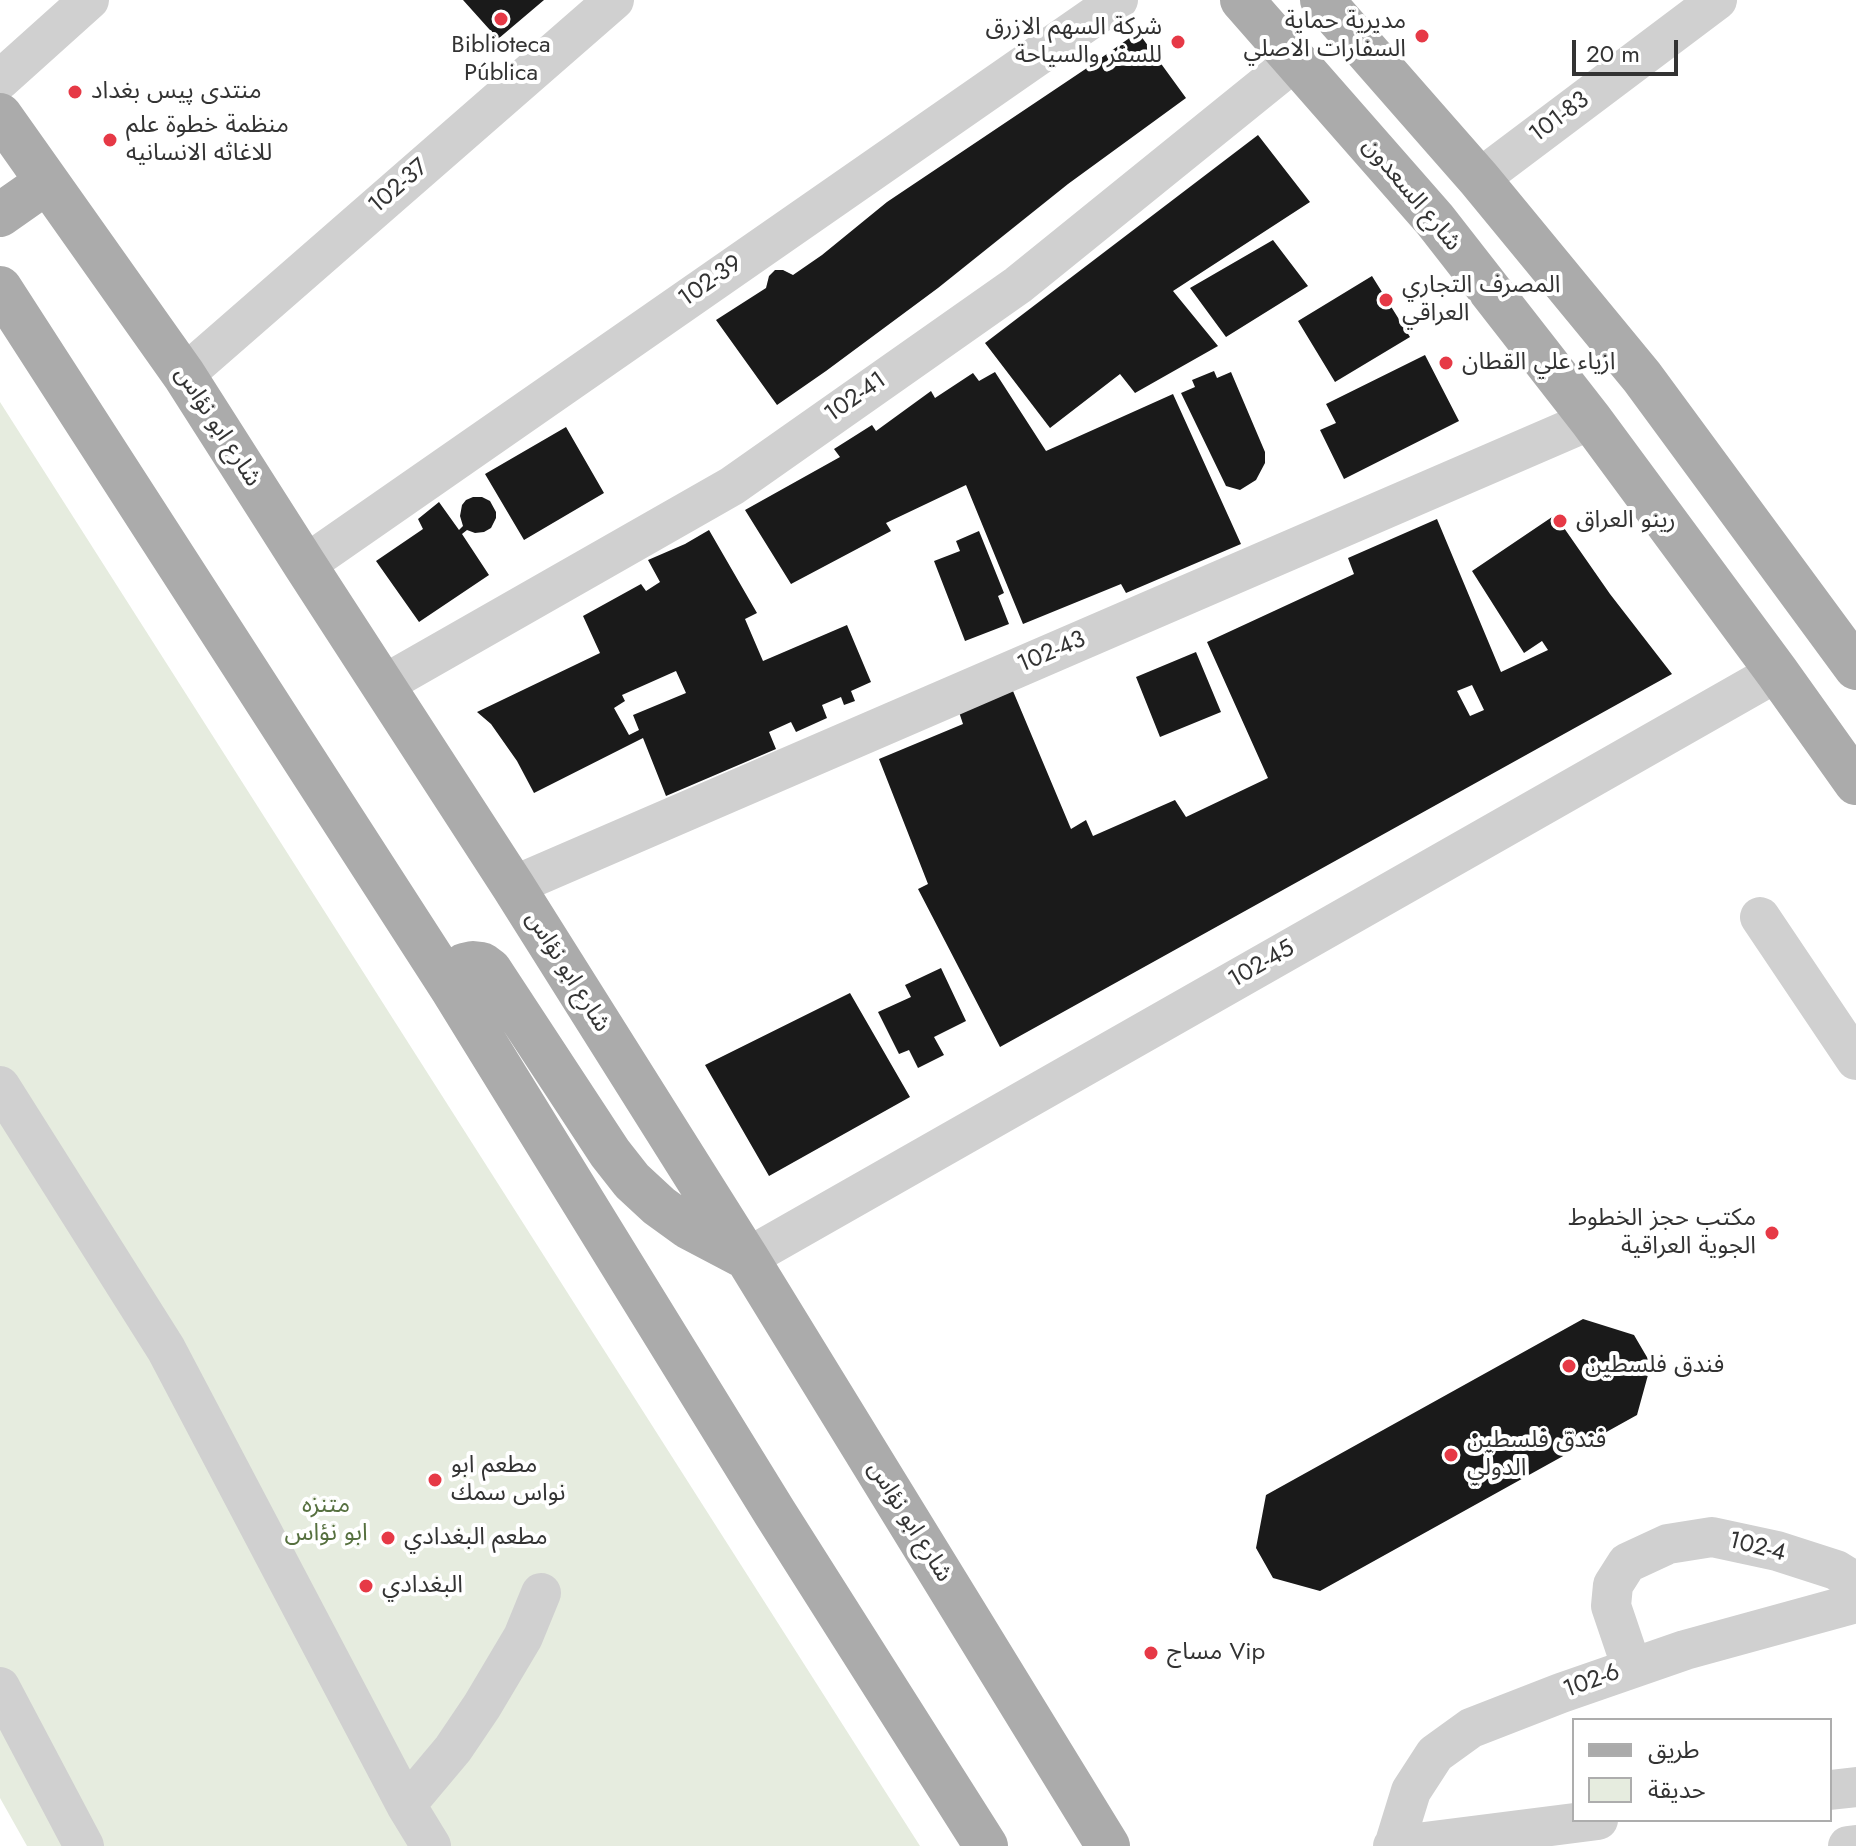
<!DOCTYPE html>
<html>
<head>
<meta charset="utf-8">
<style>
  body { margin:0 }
  #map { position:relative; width:1856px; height:1846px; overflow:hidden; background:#fff; font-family:Jost,"Noto Sans Arabic",sans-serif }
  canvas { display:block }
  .legend { position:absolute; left:1572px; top:1718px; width:260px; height:104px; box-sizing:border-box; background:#fff; border:2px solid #adadad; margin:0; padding:10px 14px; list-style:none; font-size:24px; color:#333 }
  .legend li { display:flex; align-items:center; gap:16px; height:40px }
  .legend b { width:40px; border:2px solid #adadad }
  .scale { position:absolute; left:1572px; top:40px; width:106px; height:36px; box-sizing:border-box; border:4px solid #333; border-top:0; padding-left:10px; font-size:24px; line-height:28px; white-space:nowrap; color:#333; -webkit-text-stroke:6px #fff; paint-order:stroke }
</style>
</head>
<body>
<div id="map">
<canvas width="1856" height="1846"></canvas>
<ul class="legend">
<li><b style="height:10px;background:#ababab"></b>طريق</li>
<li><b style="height:22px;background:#e6ecdf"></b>حديقة</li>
</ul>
<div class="scale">20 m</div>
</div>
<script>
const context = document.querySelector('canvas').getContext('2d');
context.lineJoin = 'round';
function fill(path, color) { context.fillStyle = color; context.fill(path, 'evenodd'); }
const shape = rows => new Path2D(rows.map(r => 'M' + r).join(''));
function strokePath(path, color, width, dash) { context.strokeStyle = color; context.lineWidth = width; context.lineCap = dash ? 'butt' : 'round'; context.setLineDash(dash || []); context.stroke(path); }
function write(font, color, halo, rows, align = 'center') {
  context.font = font + ' Jost,"Noto Sans Arabic",sans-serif'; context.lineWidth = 8; context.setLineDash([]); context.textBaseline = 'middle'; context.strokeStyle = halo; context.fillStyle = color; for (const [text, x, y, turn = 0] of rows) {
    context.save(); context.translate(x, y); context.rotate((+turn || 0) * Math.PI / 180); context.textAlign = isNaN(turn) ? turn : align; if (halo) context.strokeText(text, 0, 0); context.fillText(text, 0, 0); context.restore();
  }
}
fill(shape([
  [0,402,920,1846,27,1846,0,1798]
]), '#e6ecdf');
fill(shape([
  [463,0,544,0,498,39],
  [1138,32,1186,98,1068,184,938,288,826,371,777,405,716,320,766,288,769,276,775,270,783,270,793,275,822,255,887,202,1084,70],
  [1258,135,1310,202,1173,291,1218,346,1135,393,1120,374,1050,428,985,343],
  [1273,240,1308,286,1226,337,1190,288],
  [1372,276,1410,337,1335,382,1298,321],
  [1425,355,1459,421,1344,479,1320,430,1336,423,1326,404],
  [1214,371,1217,378,1231,372,1265,452,1265,463,1256,480,1240,490,1226,486,1181,393,1195,387,1192,380],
  [995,372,1046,451,1173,394,1241,544,1126,593,1121,584,1023,624,966,485,886,523,891,531,791,584,745,510,840,457,834,449,872,425,876,431,931,391,935,398,973,373,979,381],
  [566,427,604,493,524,540,485,474],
  [473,497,482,497,490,501,496,512,496,518,491,528,484,532,475,533,467,530,462,534,489,575,419,622,376,561,423,529,418,519,439,502,459,530,463,526,460,516,462,505,466,500],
  [1555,515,1610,594,1672,674,1000,1047,918,889,928,884,879,759,963,724,959,712,1013,691,1071,829,1086,820,1093,836,1175,800,1186,817,1268,778,1207,642,1354,574,1348,558,1437,519,1501,672,1548,650,1542,641,1524,653,1472,571],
  [1472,685,1484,710,1470,716,1457,691],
  [709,530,757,613,745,619,763,661,847,625,871,682,851,691,855,701,844,705,841,697,822,705,827,718,796,732,791,722,769,732,776,749,666,796,643,738,534,793,517,761,491,724,477,712,600,653,583,616,641,584,646,591,660,582,648,560,685,544],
  [676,671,686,693,633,715,639,730,629,735,614,708,625,701,622,695],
  [979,531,1004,593,998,596,1009,624,965,641,934,561,960,551,956,541],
  [1196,652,1221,712,1160,737,1136,677],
  [941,968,966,1021,934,1037,944,1055,918,1068,909,1050,899,1054,878,1012,911,997,905,985],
  [850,993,910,1097,769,1176,705,1065],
  [1583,1319,1634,1335,1651,1364,1637,1415,1320,1591,1273,1578,1256,1548,1266,1495]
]), '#1a1a1a');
strokePath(shape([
  [0,80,89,0],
  [1479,179,1717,0],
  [184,375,614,0],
  [305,565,1118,0],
  [383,685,732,486,1018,285,1295,61],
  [513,886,1591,420],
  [1760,917,1856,1060],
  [0,1086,166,1349,406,1805,431,1846],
  [747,1258,1777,672],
  [1632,1668,1611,1606,1613,1585,1627,1563,1668,1544,1712,1537,1777,1551,1836,1570,1856,1582],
  [0,1687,84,1846],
  [1830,1790,1856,1787],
  [406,1805,453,1749,482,1706,523,1637,541,1593],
  [1393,1846,1598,1820],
  [1394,1846,1411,1791,1435,1754,1471,1728,1561,1693,1685,1650,1856,1603],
  [1848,1846,1856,1845]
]), '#d0d0d0', 40);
strokePath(shape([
  [1242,0,1435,220,1591,420,1777,672,1856,783],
  [1322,0,1479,179,1642,377,1856,668],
  [0,115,184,375,305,565,513,886,747,1258,1108,1846],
  [0,215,47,182],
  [0,288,452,989,775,1513,986,1846],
  [452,989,453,980,457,971,464,965,473,963,482,964,490,970,610,1153,632,1181,659,1206,688,1227,745,1257]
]), '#ababab', 44);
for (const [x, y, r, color] of [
  [501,19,8,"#e63946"],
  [1422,36,8,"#e63946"],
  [1178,42,8,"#e63946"],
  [75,92,8,"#e63946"],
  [110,140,8,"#e63946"],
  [1386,300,8,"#e63946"],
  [1446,363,8,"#e63946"],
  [1560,521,8,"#e63946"],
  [1772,1233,8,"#e63946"],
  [1569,1366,8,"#e63946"],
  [1451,1455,8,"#e63946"],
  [435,1480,8,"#e63946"],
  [388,1538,8,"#e63946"],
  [366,1586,8,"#e63946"],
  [1151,1653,8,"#e63946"]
]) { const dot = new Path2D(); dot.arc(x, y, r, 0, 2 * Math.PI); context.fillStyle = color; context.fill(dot); strokePath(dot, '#fff', 3); }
write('24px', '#333', '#fff', [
  ["مديرية حماية",1406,22,"right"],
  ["السفارات الاصلي",1406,50,"right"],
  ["شركة السهم الازرق",1162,28,"right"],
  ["للسفر والسياحة",1162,56,"right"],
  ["Biblioteca",501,46,"center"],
  ["Pública",501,74,"center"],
  ["منتدى پيس بغداد",91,92],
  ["منظمة خطوة علم",126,126],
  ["للاغاثه الانسانيه",126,154],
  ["المصرف التجاري",1402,286],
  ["العراقي",1402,314],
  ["ازياء علي القطان",1462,363],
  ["رينو العراق",1576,521],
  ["مكتب حجز الخطوط",1756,1219,"right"],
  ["الجوية العراقية",1756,1247,"right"],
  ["فندق فلسطين",1585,1366],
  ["فندق فلسطين",1467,1441],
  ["الدولي",1467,1469],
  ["مطعم ابو",451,1466],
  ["نواس سمك",451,1494],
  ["مطعم البغدادي",404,1538],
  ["البغدادي",382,1586],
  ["مساج Vip",1167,1653]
], 'left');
write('24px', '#333', '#fff', [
  ["101-83",1560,118,-37],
  ["102-37",399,187,-41],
  ["شارع السعدون",1411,195,50],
  ["102-39",711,282,-35],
  ["102-41",856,398,-35],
  ["شارع ابو نؤاس",217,427,57],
  ["102-43",1052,653,-23],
  ["102-45",1262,965,-30],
  ["شارع ابو نؤاس",567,972,58],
  ["شارع ابو نؤاس",909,1522,58],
  ["102-4",1757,1548,14],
  ["102-6",1592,1682,-20]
]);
write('24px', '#56703f', '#fff', [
  ["متنزه",326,1506],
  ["ابو نؤاس",326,1534]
]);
</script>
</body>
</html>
